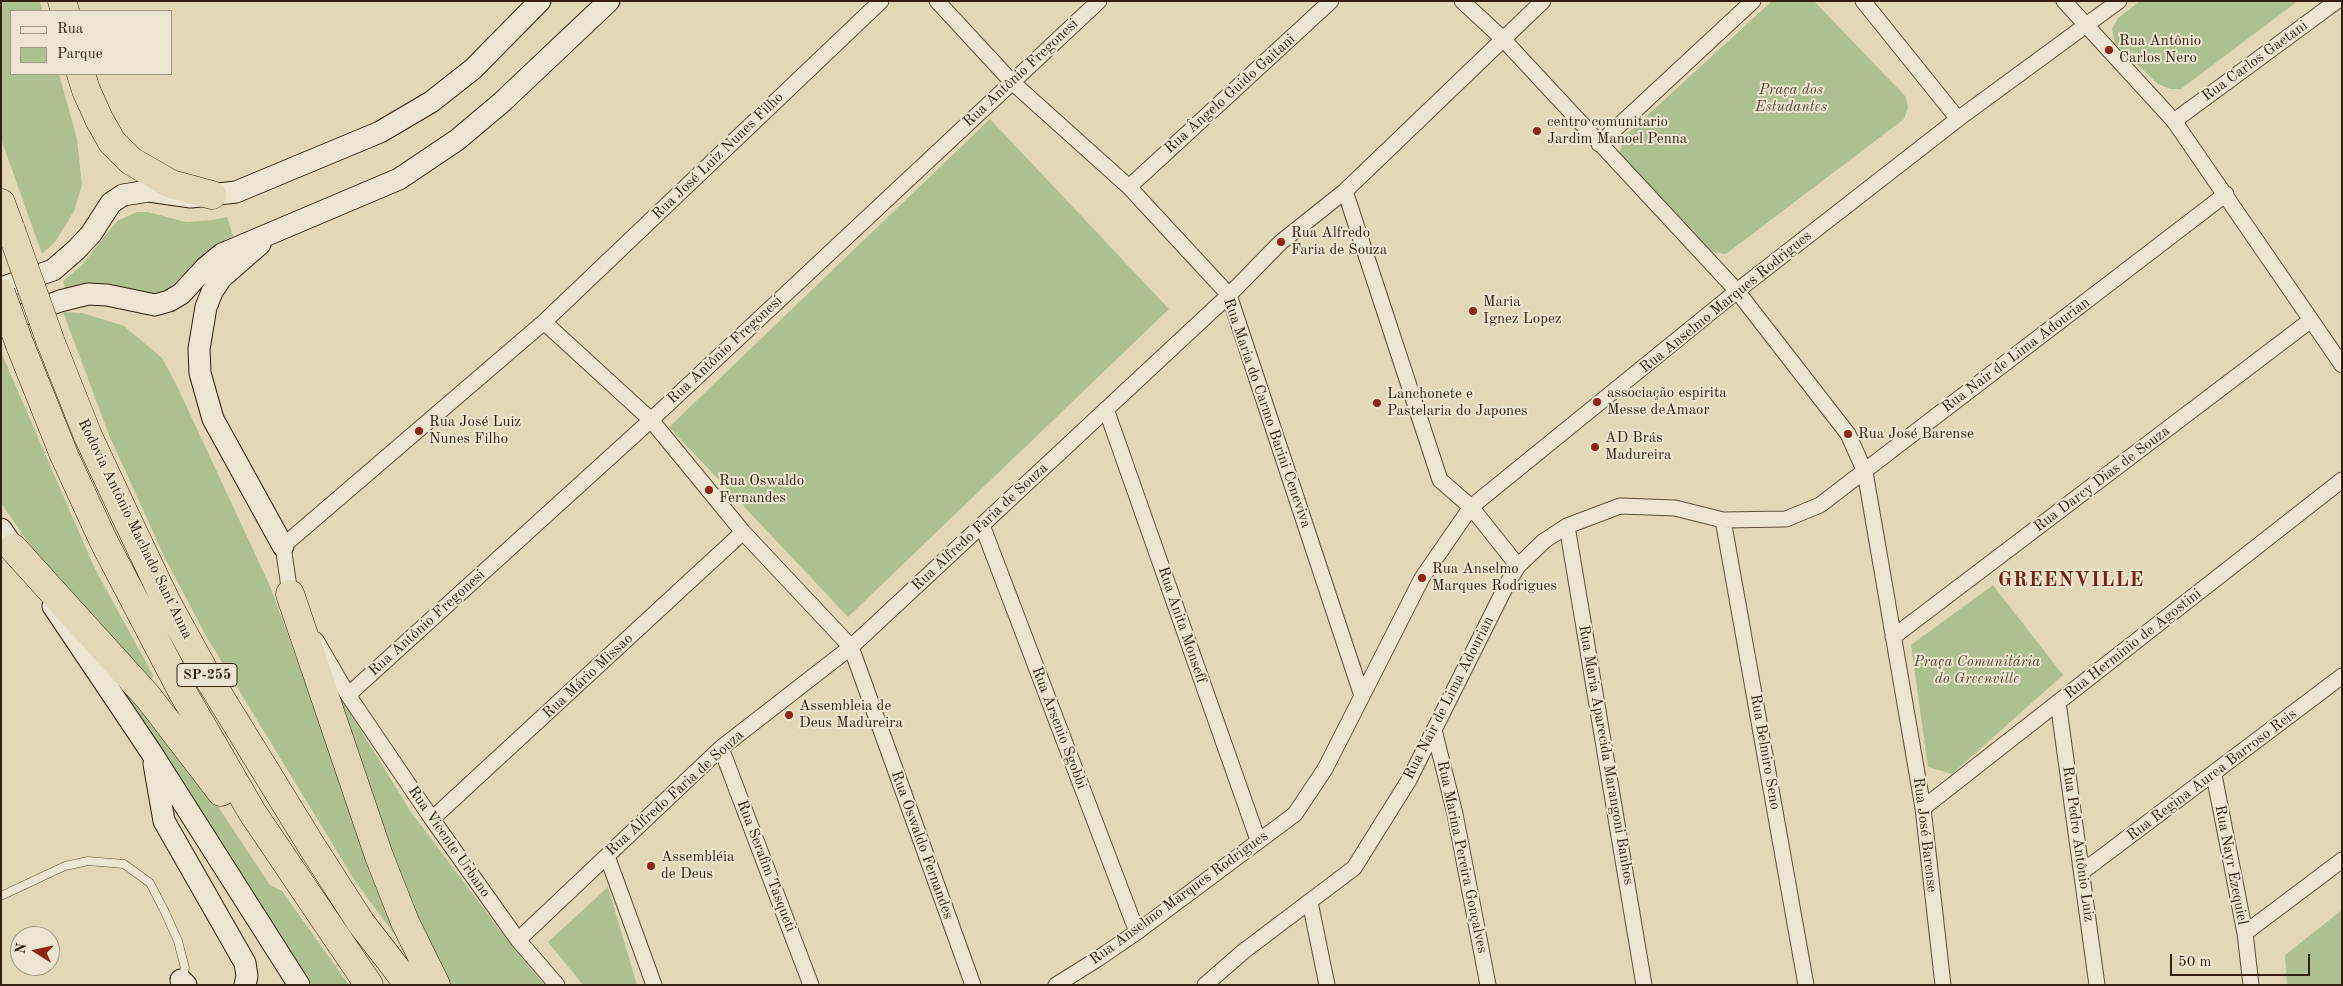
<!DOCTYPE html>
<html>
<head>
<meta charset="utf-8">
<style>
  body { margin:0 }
  #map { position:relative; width:2343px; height:986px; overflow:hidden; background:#e2d8b7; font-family:"Old Standard TT",serif }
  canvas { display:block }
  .frame { position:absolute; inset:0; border:2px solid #32200d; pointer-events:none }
  .legend { position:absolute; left:10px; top:10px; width:162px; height:65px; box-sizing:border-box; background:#ece6d0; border:1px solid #a29782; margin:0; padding:6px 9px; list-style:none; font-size:15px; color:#32200d }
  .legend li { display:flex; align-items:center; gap:10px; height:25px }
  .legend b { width:25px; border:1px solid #a29782 }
  .north { position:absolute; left:10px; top:926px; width:50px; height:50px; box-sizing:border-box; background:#ece6d0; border:1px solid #a29782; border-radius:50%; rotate:280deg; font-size:14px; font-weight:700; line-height:20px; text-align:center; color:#32200d }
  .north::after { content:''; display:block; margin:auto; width:18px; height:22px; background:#8f2418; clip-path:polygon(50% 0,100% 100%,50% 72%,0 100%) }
  .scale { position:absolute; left:2170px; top:954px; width:140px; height:22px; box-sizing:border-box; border:2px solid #32200d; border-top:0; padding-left:6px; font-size:15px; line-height:18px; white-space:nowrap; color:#32200d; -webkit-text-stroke:4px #ece6d0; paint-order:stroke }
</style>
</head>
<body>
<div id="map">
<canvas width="2343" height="986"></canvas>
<div class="frame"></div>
<ul class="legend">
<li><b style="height:6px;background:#ece6d0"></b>Rua</li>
<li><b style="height:14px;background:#aec092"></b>Parque</li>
</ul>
<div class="north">N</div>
<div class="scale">50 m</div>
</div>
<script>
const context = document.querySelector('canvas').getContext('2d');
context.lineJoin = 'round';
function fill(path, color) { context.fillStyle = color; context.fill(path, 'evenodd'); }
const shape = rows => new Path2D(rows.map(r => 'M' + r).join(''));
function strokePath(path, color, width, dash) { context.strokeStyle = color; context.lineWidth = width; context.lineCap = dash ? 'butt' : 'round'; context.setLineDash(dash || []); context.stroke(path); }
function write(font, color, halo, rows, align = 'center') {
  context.font = font + ' "Old Standard TT",serif'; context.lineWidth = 4; context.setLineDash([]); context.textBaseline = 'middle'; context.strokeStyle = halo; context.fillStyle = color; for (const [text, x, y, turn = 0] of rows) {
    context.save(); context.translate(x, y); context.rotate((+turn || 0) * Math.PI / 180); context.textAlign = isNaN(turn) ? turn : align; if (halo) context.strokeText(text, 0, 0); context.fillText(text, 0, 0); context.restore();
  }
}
fill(shape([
  [1,1,40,1,42,11,11,11,11,74,59,74,77,139,82,185,74,211,55,242,42,254,1,139],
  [1772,1,1814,1,1906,97,1908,108,1904,119,1726,254,1705,251,1623,163,1620,151,1626,135],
  [2140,1,2298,1,2181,89,2170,89,2158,84,2115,44,2112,29,2118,18],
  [990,119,1169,309,848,617,669,427],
  [137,212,148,212,186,222,213,220,227,217,233,236,212,248,194,263,170,288,161,294,150,298,66,292,63,281,81,266,117,221],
  [63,312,82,313,124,326,162,358,176,384,270,586,400,942,355,881,206,636,164,556,109,435],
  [1,352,95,569,153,675,150,687,32,548,1,503],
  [1993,585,2063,675,1952,774,1928,767,1911,645],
  [96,653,211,796,270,885,282,891,349,985,313,985,253,898],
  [333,685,411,812,514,949,545,985,448,985,416,923],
  [608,887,637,985,583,985,548,942],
  [2342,910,2342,985,2287,985,2285,955]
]), '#aec092');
const lane = shape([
  [1,896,65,866,88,861,124,864,150,883,165,912,178,941,185,968,181,979]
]);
const street = shape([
  [937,1,1012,82,1129,187,1229,295,1362,696],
  [1462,1,1503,39,1737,291,1848,434,1865,472,1923,808,1943,985],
  [1863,1,1958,119],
  [2064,1,2174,121,2342,365],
  [2174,121,2337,1],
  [1599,144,1753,1],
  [1129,187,1331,1],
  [1345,191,1440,480,1471,507,1518,566],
  [544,322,651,420,743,532,851,647,973,985],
  [1106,409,1258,840],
  [1723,520,1806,985],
  [982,525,1137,932],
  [1567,526,1644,985],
  [292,599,290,594,283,546,544,322,881,1],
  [1893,637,2311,320],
  [316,640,348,695,432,819,518,940,557,985],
  [348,695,651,420,1099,1],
  [2058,702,2097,985],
  [1434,730,1455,814,1488,985],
  [721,748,811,985],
  [2214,775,2245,933,2251,985],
  [1923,808,2342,480],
  [432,819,743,532],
  [607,856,654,985],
  [2082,872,2342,676],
  [1310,902,1327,985],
  [2245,933,2342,860],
  [518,940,721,748,851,647,1229,295,1281,242,1345,191,1543,1],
  [1056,985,1096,960,1137,932,1295,814,1325,769,1422,578,1471,507,1737,291,1958,119,2119,1],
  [1205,985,1244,951,1354,868,1409,780,1507,584,1518,566,1544,541,1567,526,1620,506,1675,508,1723,520,1786,519,1820,505,2226,194]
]);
const secondary = shape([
  [260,244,221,278,212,292,206,307,199,349,200,373,213,419,283,546],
  [1,288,53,270,76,250,91,234,111,203,123,195,149,191,191,197,236,192,380,132,431,102,473,69,540,1],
  [1,323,60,301,88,294,107,295,155,305,169,301,181,294,205,268,222,254,399,179,457,140,501,103,609,1],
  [1,529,22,560],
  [53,606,151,752,299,985],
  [154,764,164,821,245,963,247,976,245,985],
  [181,980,186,985]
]);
const highway = shape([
  [62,1,65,11],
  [81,74,86,90,99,119,112,142,131,161,171,184,212,195],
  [1,203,11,230],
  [50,340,88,436,125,515,167,603,207,676,311,845,361,923,409,985],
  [20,345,64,455,104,542,183,693,252,812,369,985],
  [13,548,148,697,221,792],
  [290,594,379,856,405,922,436,985]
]);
strokePath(lane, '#5e4e38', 9);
strokePath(street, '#5e4e38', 17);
strokePath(secondary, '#32200d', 23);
strokePath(highway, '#32200d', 29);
strokePath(lane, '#ece6d0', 8);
strokePath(street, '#ece6d0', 15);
strokePath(secondary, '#ece6d0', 21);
strokePath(highway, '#e2d8b7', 28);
const highwayBridge = shape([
  [11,230,50,340],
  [1,293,20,345]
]);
strokePath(highwayBridge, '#32200d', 29, []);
strokePath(highwayBridge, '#e2d8b7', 28);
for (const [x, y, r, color] of [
  [2109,50,5,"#8f2418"],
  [1537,131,5,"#8f2418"],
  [1281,242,5,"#8f2418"],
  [1473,311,5,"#8f2418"],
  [1597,402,5,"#8f2418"],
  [1377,403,5,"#8f2418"],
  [419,431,5,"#8f2418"],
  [1848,434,5,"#8f2418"],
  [1595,447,5,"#8f2418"],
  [709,490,5,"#8f2418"],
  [1422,578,5,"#8f2418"],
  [789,715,5,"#8f2418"],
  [651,866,5,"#8f2418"]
]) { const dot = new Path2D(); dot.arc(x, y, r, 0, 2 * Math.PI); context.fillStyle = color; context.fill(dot); strokePath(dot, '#ece6d0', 2); }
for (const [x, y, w] of [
  [207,675,60]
]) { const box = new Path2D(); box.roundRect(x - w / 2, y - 11.5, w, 23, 4); context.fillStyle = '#ece6d0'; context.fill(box); strokePath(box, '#32200d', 1); }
write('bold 14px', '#32200d', null, [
  ["SP-255",207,675]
]);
write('15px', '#32200d', '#ece6d0', [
  ["Rua Antônio",2119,41],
  ["Carlos Nero",2119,58],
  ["centro comunitario",1547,122],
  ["Jardim Manoel Penna",1547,139],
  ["Rua Alfredo",1291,233],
  ["Faria de Souza",1291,250],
  ["Maria",1483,302],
  ["Ignez Lopez",1483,319],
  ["associação espirita",1607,393],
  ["Messe deAmaor",1607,410],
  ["Lanchonete e",1387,394],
  ["Pastelaria do Japones",1387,411],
  ["Rua José Luiz",429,422],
  ["Nunes Filho",429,439],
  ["Rua José Barense",1858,434],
  ["AD Brás",1605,438],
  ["Madureira",1605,455],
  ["Rua Oswaldo",719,481],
  ["Fernandes",719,498],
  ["Rua Anselmo",1432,569],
  ["Marques Rodrigues",1432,586],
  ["Assembleia de",799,706],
  ["Deus Madureira",799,723],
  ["Assembléia",661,857],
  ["de Deus",661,874]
], 'left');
write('15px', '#32200d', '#ece6d0', [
  ["Rua Carlos Gaetani",2255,61,-36],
  ["Rua Antônio Fregonesi",1021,73,-43],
  ["Rua Ângelo Guido Gaitani",1230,94,-42],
  ["Rua José Luiz Nunes Filho",718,156,-44],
  ["Rua Anselmo Marques Rodrigues",1726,302,-39],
  ["Rua Antônio Fregonesi",725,350,-43],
  ["Rua Nair de Lima Adourian",2016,355,-37],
  ["Rua Maria do Carmo Barini Ceneviva",1267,413,71],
  ["Rua Darcy Dias de Souza",2102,479,-37],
  ["Rua Alfredo Faria de Souza",980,527,-43],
  ["Rodovia Antônio Machado Sant'Anna",135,529,64],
  ["Rua Antônio Fregonesi",427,623,-42],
  ["Rua Anita Monseff",1182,625,71],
  ["Rua Herminio de Agostini",2133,644,-38],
  ["Rua Mário Missao",588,676,-43],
  ["Rua Nair de Lima Adourian",1449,698,-63],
  ["Rua Arsenio Sgobbi",1059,728,69],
  ["Rua Belmiro Seno",1765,752,80],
  ["Rua Maria Aparecida Marangoni Banhos",1606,755,80],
  ["Rua Regina Aurea Barroso Reis",2212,775,-37],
  ["Rua Alfredo Faria de Souza",675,793,-42],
  ["Rua José Barense",1925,835,83],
  ["Rua Vicente Urbano",449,842,55],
  ["Rua Pedro Antônio Luiz",2078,844,82],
  ["Rua Oswaldo Fernandes",922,845,70],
  ["Rua Marina Pereira Gonçalves",1462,857,78],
  ["Rua Nayr Ezequiel",2231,865,79],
  ["Rua Serafim Tasqueti",766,866,69],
  ["Rua Anselmo Marques Rodrigues",1179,898,-36]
]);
write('italic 15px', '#51482e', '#ece6d0', [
  ["Praça dos",1791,90],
  ["Estudantes",1791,107],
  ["Praça Comunitária",1977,662],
  ["do Greenville",1977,679]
]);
context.letterSpacing = '1px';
write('bold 20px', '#7a1f14', '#ece6d0', [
  ["GREENVILLE",2071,581]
]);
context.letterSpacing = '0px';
</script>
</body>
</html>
